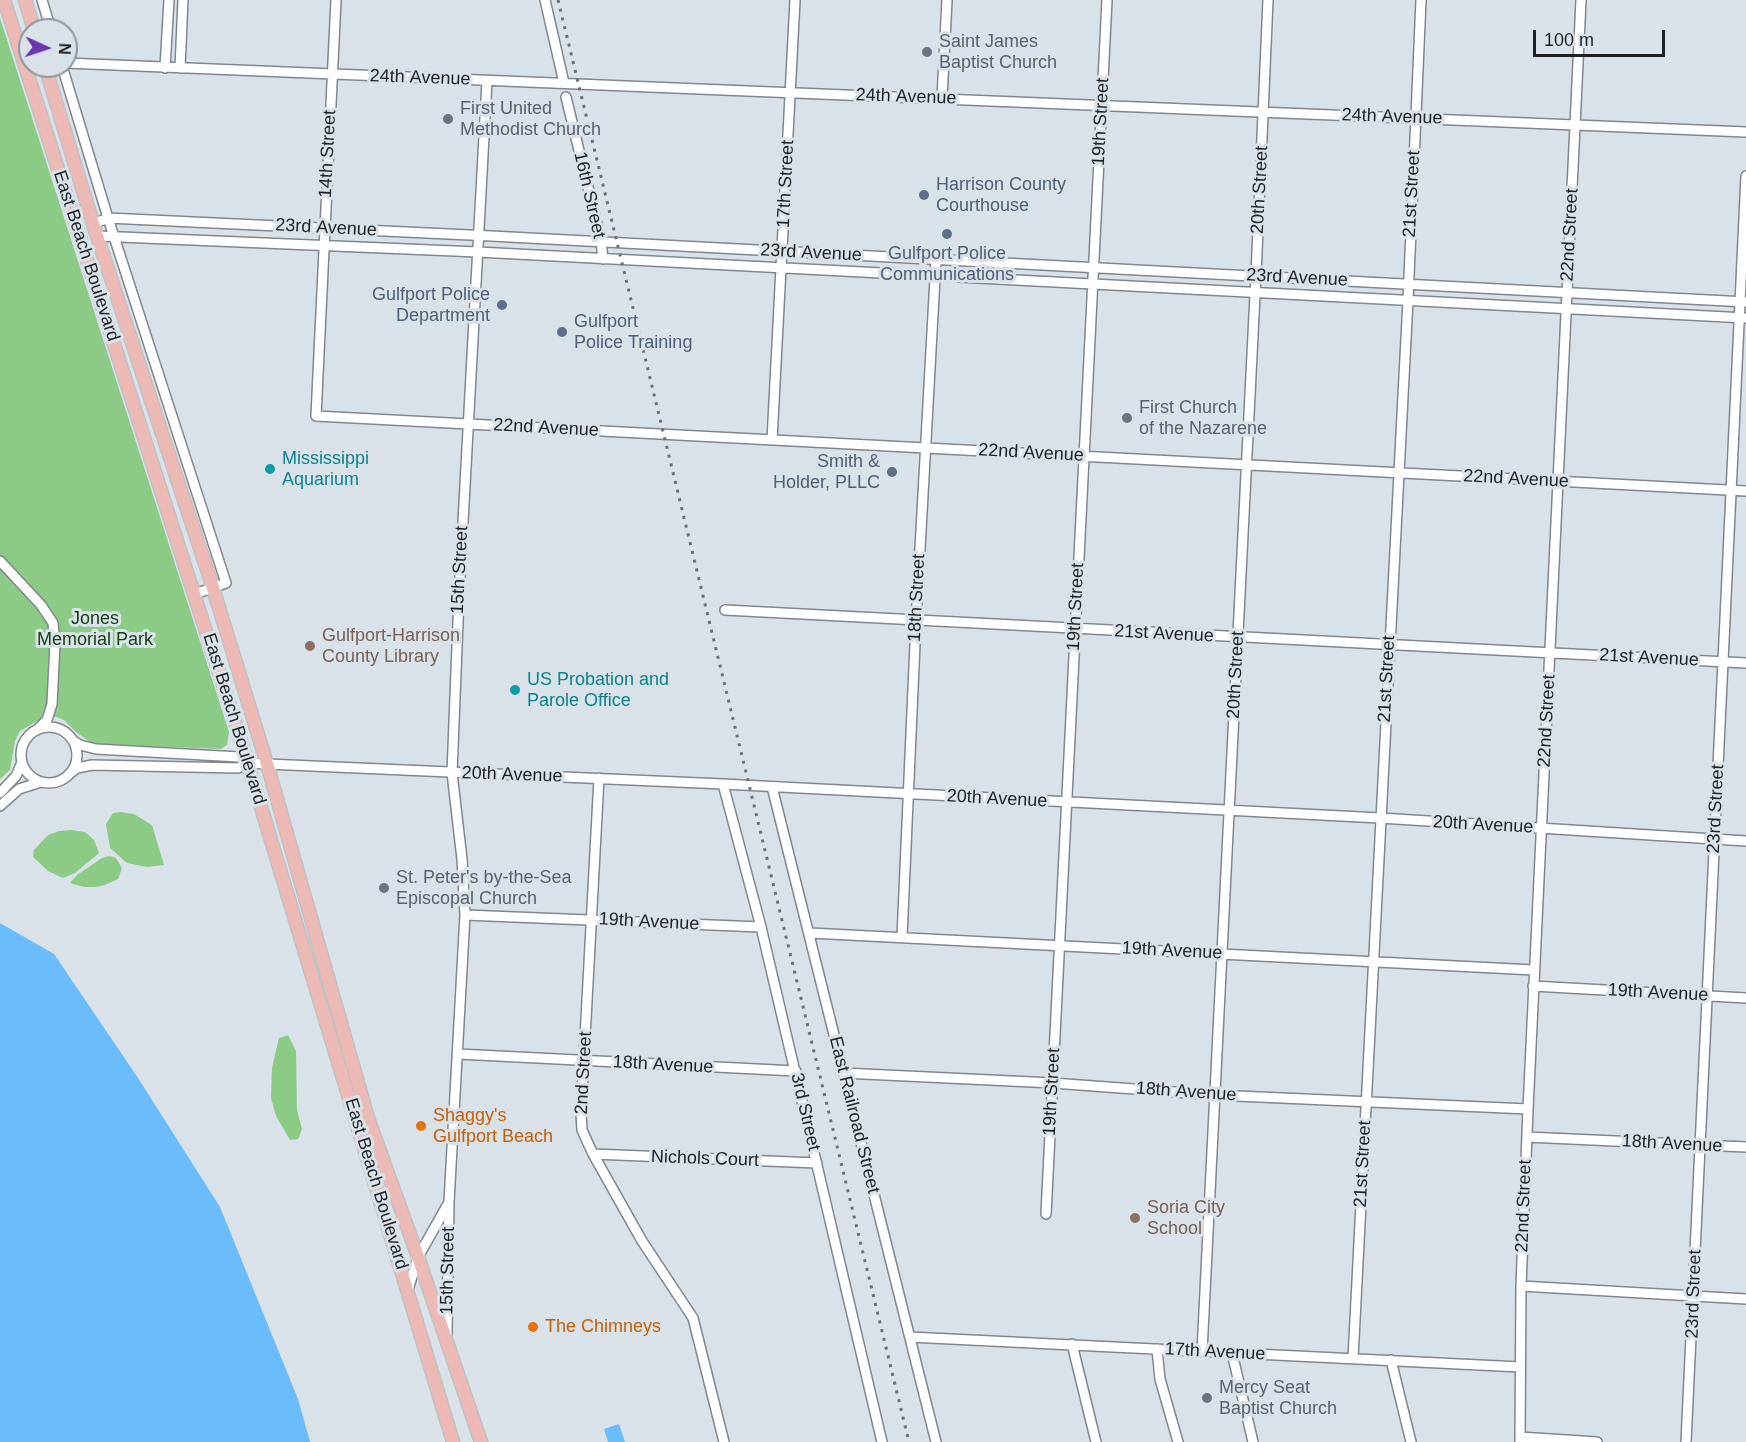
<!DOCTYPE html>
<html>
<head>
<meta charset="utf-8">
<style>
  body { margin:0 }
  #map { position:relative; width:1746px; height:1442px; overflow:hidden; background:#dae2e9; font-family:Arial,sans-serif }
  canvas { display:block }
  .north { position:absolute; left:18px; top:18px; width:60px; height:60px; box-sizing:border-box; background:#dae2e9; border:2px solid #8f959a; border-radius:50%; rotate:93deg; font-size:16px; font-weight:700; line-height:24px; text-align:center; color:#1e2124 }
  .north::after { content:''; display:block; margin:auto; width:21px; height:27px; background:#6a37ae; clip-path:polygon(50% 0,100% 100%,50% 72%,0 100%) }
  .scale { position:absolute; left:1533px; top:30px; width:132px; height:27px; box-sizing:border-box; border:3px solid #1e2124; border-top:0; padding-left:8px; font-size:18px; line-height:21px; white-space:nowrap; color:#1e2124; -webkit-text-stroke:4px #dae2e9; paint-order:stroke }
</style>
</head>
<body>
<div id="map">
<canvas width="1746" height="1442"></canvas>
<div class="north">N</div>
<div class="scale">100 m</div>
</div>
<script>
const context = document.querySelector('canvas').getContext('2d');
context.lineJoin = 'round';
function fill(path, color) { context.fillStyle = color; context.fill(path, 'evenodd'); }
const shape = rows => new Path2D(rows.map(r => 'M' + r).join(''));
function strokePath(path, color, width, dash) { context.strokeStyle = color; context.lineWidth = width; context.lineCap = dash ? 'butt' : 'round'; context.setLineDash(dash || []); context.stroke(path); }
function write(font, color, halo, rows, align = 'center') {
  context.font = font + ' Arial,sans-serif'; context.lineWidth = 6; context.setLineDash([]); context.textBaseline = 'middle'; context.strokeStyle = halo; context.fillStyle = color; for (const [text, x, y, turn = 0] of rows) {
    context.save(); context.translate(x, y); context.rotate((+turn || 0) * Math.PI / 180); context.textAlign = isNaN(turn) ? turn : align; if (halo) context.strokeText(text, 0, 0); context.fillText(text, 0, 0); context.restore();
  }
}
fill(shape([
  [0,18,229,732,227,745,221,749,93,744,76,732,64,720,53,716,39,720,20,731,15,741,10,770,0,779],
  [121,812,134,814,152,825,164,865,147,867,127,863,110,848,106,824,113,813],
  [71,830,85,832,94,840,99,853,75,873,63,878,48,871,33,857,34,850,48,835,59,831],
  [109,856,116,858,122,868,118,879,105,885,96,887,84,887,70,883,77,875,102,858],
  [288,1035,296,1051,297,1110,302,1129,298,1139,290,1140,276,1116,271,1098,272,1068,279,1038]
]), '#8bcb86');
fill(shape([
  [0,923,54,954,138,1078,220,1207,298,1399,310,1442,0,1442],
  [619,1424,625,1442,608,1442,604,1429]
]), '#6bbcfa');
const minor = shape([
  [42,0,51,30],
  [336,0,316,416,1746,491],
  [545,0,564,83],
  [66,63,1746,132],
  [62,66,108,218,226,583,195,594],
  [165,68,169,0],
  [180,68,183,0],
  [566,97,601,241,603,259],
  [942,98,947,0],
  [93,224,108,218,491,236,1746,302],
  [97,236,478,252,1746,318],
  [772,440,795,0],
  [0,561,41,605,53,623,55,643,52,704,47,720,37,730],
  [725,610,1746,663],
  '21 755a28 28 0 1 1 56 0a28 28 0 1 1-56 0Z',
  [72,740,80,745,96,749,239,757,248,763,267,764,723,784,1380,818,1746,841],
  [68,775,77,768,92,765,238,768,248,763],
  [599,778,581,1112,582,1130,593,1154,642,1241,693,1318,724,1442],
  [723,784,761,927,882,1442],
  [772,787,936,1442],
  [0,793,16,776,22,762],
  [0,806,19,789,41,782],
  [465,915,761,927],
  [810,933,1534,970],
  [902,937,916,621,936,260],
  [1533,986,1746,998],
  [458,1054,796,1071],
  [843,1073,1053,1083,1215,1095,1528,1109],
  [1527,1137,1746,1147],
  [593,1154,817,1163],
  [1046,1214,1107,0],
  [1521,1286,1746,1299],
  [408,1290,418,1257,448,1204],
  [447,1334,449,1202,465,915,462,859,452,773,459,596,487,81],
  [910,1337,1520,1367],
  [1072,1344,1096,1442],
  [1157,1349,1160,1379,1178,1442],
  [1202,1351,1256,275,1268,0],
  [1232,1353,1253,1442],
  [1353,1358,1408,300,1421,0],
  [1391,1360,1411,1442],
  [1520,1437,1597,1442],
  [1520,1442,1521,1286,1528,1109,1581,0],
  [1686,1442,1746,176]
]);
const major = shape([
  [4,0,241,741,453,1442],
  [25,0,34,30],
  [45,66,93,224,213,588,267,764,368,1118,418,1257,481,1442]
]);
strokePath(minor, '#80878d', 12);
strokePath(major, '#c0c1c2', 15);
strokePath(minor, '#fff', 9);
strokePath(major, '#edb9b4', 12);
strokePath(shape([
  [558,0,909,1442]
]), '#6b7175', 3, [3, 6]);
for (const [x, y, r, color] of [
  [927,52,6,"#6b7280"],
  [448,119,6,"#6b7280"],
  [924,195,6,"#5c6f8a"],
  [947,234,6,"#5c6f8a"],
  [502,305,6,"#5c6f8a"],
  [562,332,6,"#5c6f8a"],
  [1127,418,6,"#6b7280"],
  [270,469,6,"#0f9aa8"],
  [892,472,6,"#5c6f8a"],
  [310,646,6,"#8d6e63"],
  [515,690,6,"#0f9aa8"],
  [384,888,6,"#6b7280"],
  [421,1126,6,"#e8710a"],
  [1135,1218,6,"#8d6e63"],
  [533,1327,6,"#e8710a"],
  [1207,1398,6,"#6b7280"]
]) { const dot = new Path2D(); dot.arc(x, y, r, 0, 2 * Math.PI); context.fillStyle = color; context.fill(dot); strokePath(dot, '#dae2e9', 2); }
write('18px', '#5b616d', '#dae2e9', [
  ["Saint James",939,42],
  ["Baptist Church",939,63],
  ["First United",460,109],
  ["Methodist Church",460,130],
  ["First Church",1139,408],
  ["of the Nazarene",1139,429],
  ["St. Peter's by-the-Sea",396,878],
  ["Episcopal Church",396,899],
  ["Mercy Seat",1219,1388],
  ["Baptist Church",1219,1409]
], 'left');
write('18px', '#1e2124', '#dae2e9', [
  ["24th Avenue",420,78,2],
  ["24th Avenue",906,97,2],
  ["24th Avenue",1392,117,2],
  ["19th Street",1101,122,-87],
  ["14th Street",328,154,-87],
  ["17th Street",786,184,-87],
  ["20th Street",1260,190,-87],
  ["21st Street",1412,194,-87],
  ["16th Street",589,195,77],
  ["23rd Avenue",326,228,3],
  ["22nd Street",1570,235,-87],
  ["23rd Avenue",811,253,3],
  ["East Beach Boulevard",86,256,72],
  ["23rd Avenue",1297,278,3],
  ["22nd Avenue",546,428,3],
  ["22nd Avenue",1031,453,3],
  ["22nd Avenue",1516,479,3],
  ["15th Street",460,570,-87],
  ["18th Street",917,598,-87],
  ["19th Street",1076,607,-87],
  ["21st Avenue",1164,634,3],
  ["21st Avenue",1649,658,3],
  ["20th Street",1236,675,-87],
  ["21st Street",1387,679,-87],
  ["East Beach Boulevard",234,719,73],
  ["22nd Street",1547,721,-87],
  ["20th Avenue",512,775,2],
  ["20th Avenue",997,799,3],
  ["23rd Street",1716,809,-87],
  ["20th Avenue",1483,825,3],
  ["19th Avenue",649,922,3],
  ["19th Avenue",1172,951,3],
  ["19th Avenue",1658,993,3],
  ["18th Avenue",663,1065,3],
  ["2nd Street",584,1073,-87],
  ["19th Street",1052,1092,-87],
  ["18th Avenue",1186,1092,4],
  ["3rd Street",805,1112,77],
  ["East Railroad Street",854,1115,76],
  ["18th Avenue",1672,1144,3],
  ["Nichols Court",705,1159,2],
  ["21st Street",1363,1164,-87],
  ["East Beach Boulevard",376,1184,73],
  ["22nd Street",1524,1206,-88],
  ["15th Street",448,1271,-89],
  ["23rd Street",1694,1294,-88],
  ["17th Avenue",1215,1352,3]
]);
write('18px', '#4e5e75', '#dae2e9', [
  ["Harrison County",936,185],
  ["Courthouse",936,206],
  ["Gulfport Police",947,254,"center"],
  ["Communications",947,275,"center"],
  ["Gulfport Police",490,295,"right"],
  ["Department",490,316,"right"],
  ["Gulfport",574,322],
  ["Police Training",574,343],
  ["Smith &",880,462,"right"],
  ["Holder, PLLC",880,483,"right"]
], 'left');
write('18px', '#0d838f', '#dae2e9', [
  ["Mississippi",282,459],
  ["Aquarium",282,480],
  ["US Probation and",527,680],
  ["Parole Office",527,701]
], 'left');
write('18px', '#144112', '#dae2e9', [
  ["Jones",95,619],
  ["Memorial Park",95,640]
]);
write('18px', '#785e54', '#dae2e9', [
  ["Gulfport-Harrison",322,636],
  ["County Library",322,657],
  ["Soria City",1147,1208],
  ["School",1147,1229]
], 'left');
write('18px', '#c56008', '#dae2e9', [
  ["Shaggy's",433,1116],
  ["Gulfport Beach",433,1137],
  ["The Chimneys",545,1327]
], 'left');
</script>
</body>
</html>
